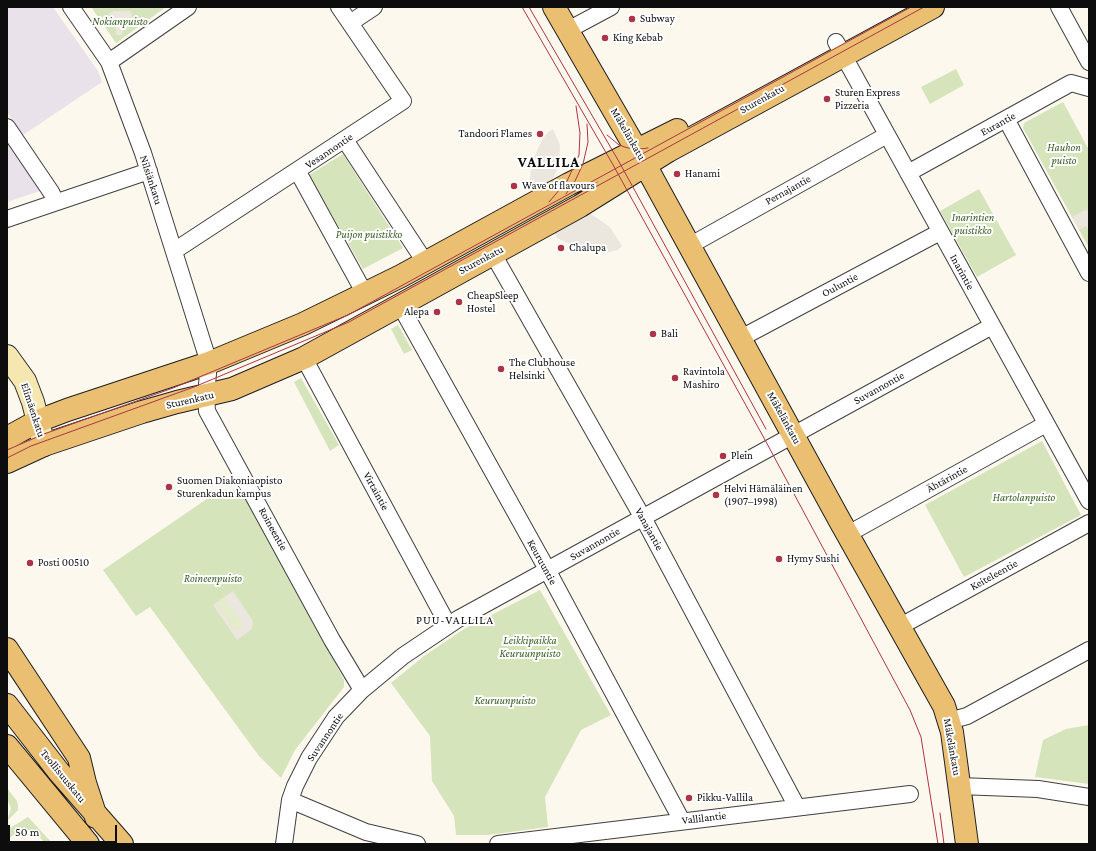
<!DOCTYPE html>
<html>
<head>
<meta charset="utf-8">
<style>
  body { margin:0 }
  #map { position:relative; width:1096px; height:851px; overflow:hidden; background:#fdf8ee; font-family:"Crimson Pro",serif }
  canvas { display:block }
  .frame { position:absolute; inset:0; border:8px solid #0d0d0d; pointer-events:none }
  .scale { position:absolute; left:8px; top:825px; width:109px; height:18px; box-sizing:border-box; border:2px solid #0d0d0d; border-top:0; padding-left:5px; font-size:12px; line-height:14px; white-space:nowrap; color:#0d0d0d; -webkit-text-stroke:3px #fff; paint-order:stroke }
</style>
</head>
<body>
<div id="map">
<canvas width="1096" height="851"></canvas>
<div class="frame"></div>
<div class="scale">50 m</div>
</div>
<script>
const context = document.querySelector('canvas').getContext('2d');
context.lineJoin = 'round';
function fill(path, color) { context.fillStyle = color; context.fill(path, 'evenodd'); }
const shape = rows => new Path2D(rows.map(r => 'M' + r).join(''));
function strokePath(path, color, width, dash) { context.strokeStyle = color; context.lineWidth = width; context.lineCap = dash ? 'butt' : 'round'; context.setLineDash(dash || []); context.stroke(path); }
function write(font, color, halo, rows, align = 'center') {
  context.font = font + ' "Crimson Pro",serif'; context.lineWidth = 4; context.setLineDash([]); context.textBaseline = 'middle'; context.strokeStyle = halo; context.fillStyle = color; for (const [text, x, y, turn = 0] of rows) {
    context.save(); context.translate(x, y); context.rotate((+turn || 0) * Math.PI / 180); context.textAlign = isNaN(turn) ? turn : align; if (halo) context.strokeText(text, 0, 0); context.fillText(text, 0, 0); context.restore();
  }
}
fill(shape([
  [7,7,53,7,98,71,102,82,23,135,7,112],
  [7,143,40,191,7,202]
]), '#e9e2ea');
fill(shape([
  [91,7,166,7,116,43],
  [956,69,964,85,930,104,921,87],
  [1063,102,1089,150,1089,248,1023,128,1024,123],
  [343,154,403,248,363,269,309,175],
  [979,189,1016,255,977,277,940,211],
  [398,325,412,350,404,354,391,329],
  [301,378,339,445,330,451,294,382],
  [1042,441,1081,515,964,577,925,505],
  [231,490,238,490,244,494,344,680,344,687,295,750,281,778,259,756,150,607,136,616,103,570,214,494],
  [540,590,611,715,581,730,545,797,548,827,488,835,456,835,454,816,432,781,430,736,391,683,424,656,464,629],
  [1089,725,1089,784,1035,777,1043,740,1066,729],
  [7,788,17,801,18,806,18,810,7,821,11,808,7,799],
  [28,817,30,819,53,844,47,844,31,830,15,834,7,840,7,830]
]), '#d5e4bb');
fill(shape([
  [224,597,244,626,235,631,216,603]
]), '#e5eccc');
fill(shape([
  [113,11,131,11,133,23,122,32,122,35,116,35,116,26,109,14],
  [553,129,560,145,559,165,554,177,538,193,529,186,532,162,542,140,547,133],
  [1085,210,1089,211,1089,231,1086,226,1079,230,1072,217],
  [588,212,610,227,622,246,618,250,605,253,585,251,557,238,553,230],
  [233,591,253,621,252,629,237,640,213,605,216,603,235,631,243,626,224,597]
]), '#ece7de');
const street = shape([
  [71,7,109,62,143,153,209,363,206,395,207,411,332,640,362,690],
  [339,7,350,23,374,7],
  [1059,7,1089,62],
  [568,30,611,7],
  [836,42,1089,501],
  [109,62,188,7],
  [1006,119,1089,273],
  [7,127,51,192,56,202],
  [345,140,425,262],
  [298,172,365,294],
  [908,173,1071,83,1089,88],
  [7,219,149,171],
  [689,246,887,135],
  [174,251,403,101,350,23],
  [493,254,648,527,797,807],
  [400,305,543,562,682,821],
  [741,338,940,232],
  [304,358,448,625],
  [848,534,1046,424],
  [899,627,1089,523],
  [949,721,967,716,1089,650],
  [959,786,1038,789,1089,797],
  [290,800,366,832,417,844],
  [284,844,290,800,295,786,309,758,336,717,362,690,403,656,458,619,992,326],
  [498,844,910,794]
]);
const secondary = shape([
  [7,356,25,381,33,402,44,445]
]);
const primary = shape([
  [554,7,643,161,840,521,944,706,952,732,967,844],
  [7,438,38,421,67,410,209,363,303,324,401,276,569,184,677,130],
  [7,462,44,445,142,412,177,402,232,389,304,358,580,206,668,151,933,7],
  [7,649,79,758,85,783,96,817],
  [7,705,59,772,122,844],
  [7,746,88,844]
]);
strokePath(street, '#404040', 18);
strokePath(secondary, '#2f2f2f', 24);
strokePath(primary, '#1e1e1e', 24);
strokePath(street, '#fff', 16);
strokePath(secondary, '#f6e7b0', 22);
strokePath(primary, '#eabf71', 22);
strokePath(shape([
  [522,7,612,163,764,438,910,710,921,737,938,844],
  [529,7,618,160,766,429],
  [607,135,619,145,628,148,640,149,648,148],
  [566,194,575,181,583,164,588,142,587,124],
  [549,202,567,181,579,155,580,133,576,106],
  [7,450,44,434,173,388,348,315,911,7],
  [7,458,31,446,194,387,349,322,924,7],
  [940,813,944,844]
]), '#ad3447', 1);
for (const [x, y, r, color] of [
  [632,19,4,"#ad3447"],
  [605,38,4,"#ad3447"],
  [827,99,4,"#ad3447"],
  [540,134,4,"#ad3447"],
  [677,174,4,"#ad3447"],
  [514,186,4,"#ad3447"],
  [561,248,4,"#ad3447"],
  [459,302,4,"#ad3447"],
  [437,312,4,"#ad3447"],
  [653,334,4,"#ad3447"],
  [501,369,4,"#ad3447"],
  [675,378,4,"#ad3447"],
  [723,456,4,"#ad3447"],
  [169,487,4,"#ad3447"],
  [716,495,4,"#ad3447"],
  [779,559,4,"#ad3447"],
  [30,563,4,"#ad3447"],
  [689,798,4,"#ad3447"]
]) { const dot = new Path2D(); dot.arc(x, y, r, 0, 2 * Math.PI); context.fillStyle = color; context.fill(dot); strokePath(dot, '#fff', 1.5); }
write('11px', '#0d0d0d', '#fff', [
  ["Subway",640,19],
  ["King Kebab",613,38],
  ["Sturen Express",835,93],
  ["Pizzeria",835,106],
  ["Tandoori Flames",532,134,"right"],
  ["Hanami",685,174],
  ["Wave of flavours",522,186],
  ["Chalupa",569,248],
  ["CheapSleep",467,296],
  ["Hostel",467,309],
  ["Alepa",429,312,"right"],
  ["Bali",661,334],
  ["The Clubhouse",509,363],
  ["Helsinki",509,376],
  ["Ravintola",683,372],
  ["Mashiro",683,385],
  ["Plein",731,456],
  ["Suomen Diakoniaopisto",177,481],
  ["Sturenkadun kampus",177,494],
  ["Helvi Hämäläinen",724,489],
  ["(1907–1998)",724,502],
  ["Hymy Sushi",787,559],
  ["Posti 00510",38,563],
  ["Pikku-Vallila",697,798]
], 'left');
write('italic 11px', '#365d24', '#fff', [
  ["Nokianpuisto",120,22],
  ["Hauhon",1064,148],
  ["puisto",1064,161],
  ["Inarintien",973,218],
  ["puistikko",973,231],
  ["Puijon puistikko",369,235],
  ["Hartolanpuisto",1024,498],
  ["Roineenpuisto",213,579],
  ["Leikkipaikka",530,641],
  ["Keuruunpuisto",530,654],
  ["Keuruunpuisto",505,701]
]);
write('11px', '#0d0d0d', '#fff', [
  ["Sturenkatu",762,99,-29],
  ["Eurantie",998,124,-29],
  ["Mäkelänkatu",628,134,60],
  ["Vesannontie",329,151,-34],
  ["Nilsiänkatu",151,180,72],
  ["Pernajantie",788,190,-29],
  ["Sturenkatu",481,260,-28],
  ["Inarintie",962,272,61],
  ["Ouluntie",840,285,-28],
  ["Suvannontie",879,388,-29],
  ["Sturenkatu",190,400,-13],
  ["Elimäenkatu",33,410,72],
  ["Mäkelänkatu",784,418,61],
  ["Ähtärintie",947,479,-29],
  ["Virtaintie",376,491,61],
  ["Roineentie",273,529,61],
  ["Vanajantie",649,529,61],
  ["Suvannontie",595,544,-30],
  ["Keuruuntie",542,562,61],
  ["Keiteleentie",994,575,-29],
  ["Suvannontie",325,737,-56],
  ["Mäkelänkatu",952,747,80],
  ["Teollisuuskatu",63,776,51],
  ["Vallilantie",704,818,-7]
]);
context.letterSpacing = '1px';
write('12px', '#0d0d0d', '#fff', [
  ["PUU-VALLILA",455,620]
]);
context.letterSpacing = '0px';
context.letterSpacing = '1px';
write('bold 15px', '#0d0d0d', '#fff', [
  ["VALLILA",549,162]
]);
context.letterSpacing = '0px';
</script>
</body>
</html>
